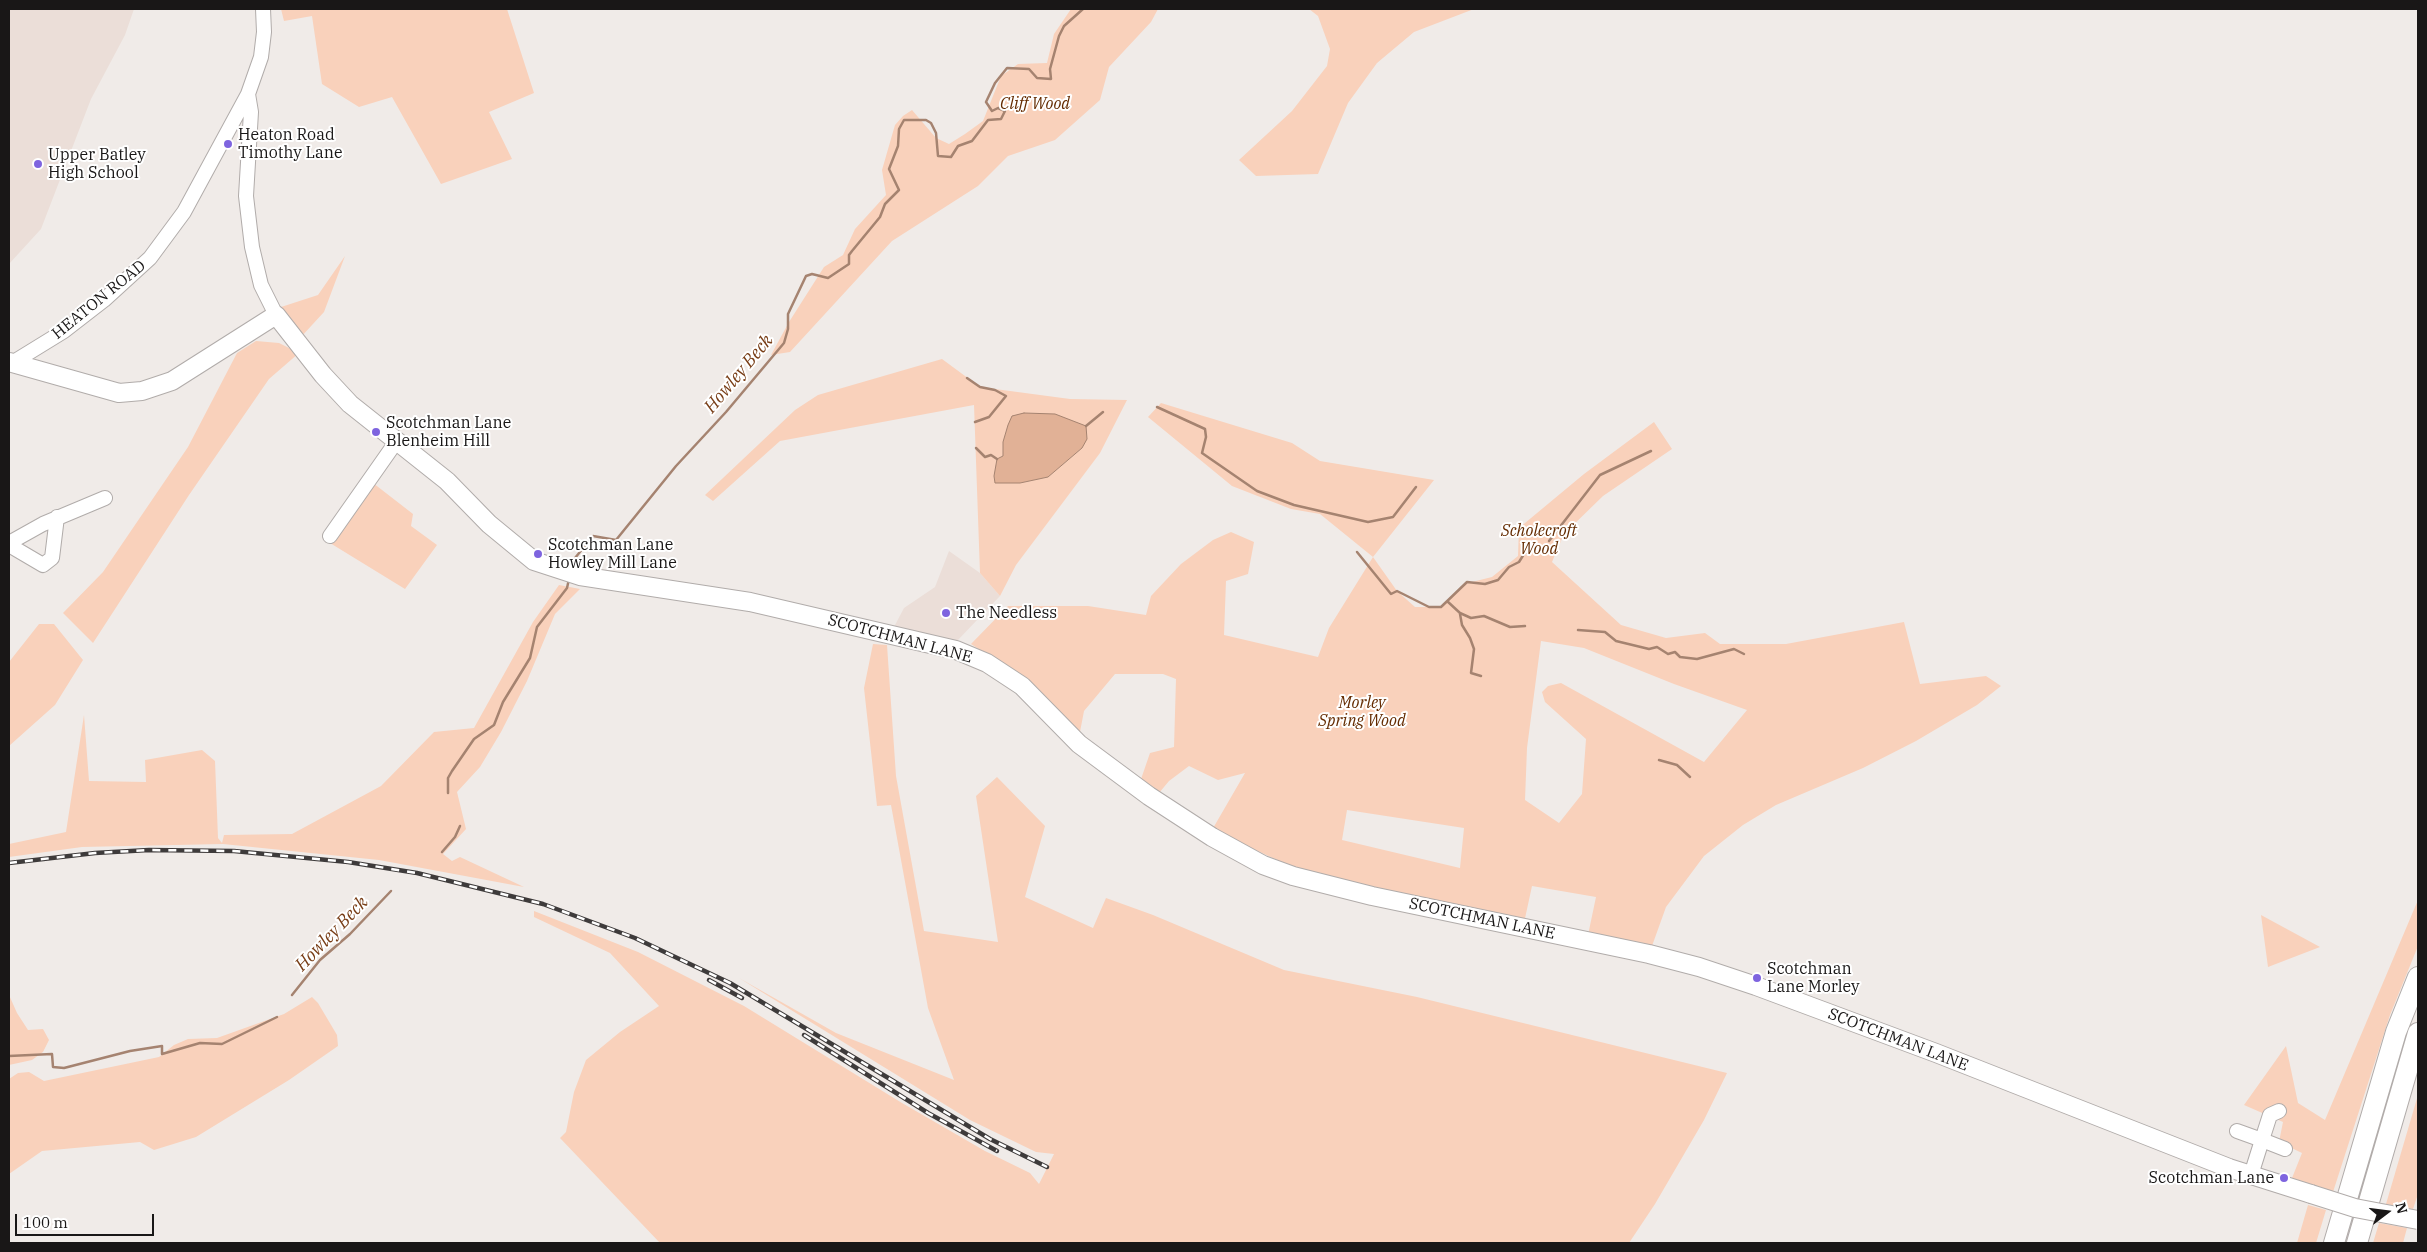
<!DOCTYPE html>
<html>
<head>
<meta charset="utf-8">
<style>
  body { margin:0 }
  #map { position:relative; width:2427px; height:1252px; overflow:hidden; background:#f0ebe8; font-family:"IBM Plex Serif",serif }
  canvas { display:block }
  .frame { position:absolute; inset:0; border:10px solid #191717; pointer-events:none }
  .north { position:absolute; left:2362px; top:1187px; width:50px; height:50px; -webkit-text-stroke:4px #fff; paint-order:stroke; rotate:75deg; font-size:14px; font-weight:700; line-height:20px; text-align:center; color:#191717 }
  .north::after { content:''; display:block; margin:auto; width:18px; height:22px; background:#191717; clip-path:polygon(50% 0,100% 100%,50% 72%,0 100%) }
  .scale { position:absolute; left:15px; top:1214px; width:139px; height:22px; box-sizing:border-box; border:2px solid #191717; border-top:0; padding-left:6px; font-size:15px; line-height:18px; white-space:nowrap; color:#191717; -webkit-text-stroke:4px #fff; paint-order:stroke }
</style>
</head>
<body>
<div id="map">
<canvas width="2427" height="1252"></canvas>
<div class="frame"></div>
<div class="north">N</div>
<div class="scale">100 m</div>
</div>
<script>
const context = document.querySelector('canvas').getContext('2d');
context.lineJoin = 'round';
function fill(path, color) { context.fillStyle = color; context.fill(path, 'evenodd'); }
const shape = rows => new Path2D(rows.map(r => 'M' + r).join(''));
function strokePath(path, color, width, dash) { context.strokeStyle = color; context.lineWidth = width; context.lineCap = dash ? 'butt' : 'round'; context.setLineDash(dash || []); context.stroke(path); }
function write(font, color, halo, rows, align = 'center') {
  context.font = font + ' "IBM Plex Serif",serif'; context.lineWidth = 4; context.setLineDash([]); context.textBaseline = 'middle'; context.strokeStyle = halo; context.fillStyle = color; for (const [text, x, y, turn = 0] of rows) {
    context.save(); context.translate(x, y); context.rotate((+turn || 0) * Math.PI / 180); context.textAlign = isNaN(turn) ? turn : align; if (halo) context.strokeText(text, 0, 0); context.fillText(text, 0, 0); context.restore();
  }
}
fill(shape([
  [9,9,134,9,125,35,91,99,41,229,9,264],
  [949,551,980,573,1000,596,957,641,894,627,904,608,935,587]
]), '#ebded8');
fill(shape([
  [281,9,507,9,534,93,489,112,512,159,441,184,392,97,359,107,322,84,312,16,284,21],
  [1071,9,1158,9,1151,22,1109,67,1100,100,1055,140,1008,156,978,186,892,241,790,352,771,355,789,322,824,267,843,255,855,229,886,195,882,170,895,125,903,116,912,110,936,138,949,144,965,134,983,121,1001,76,1018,64,1047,63,1054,34],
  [1309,9,1474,9,1414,32,1377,63,1348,103,1318,174,1256,176,1239,160,1292,111,1327,66,1330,49,1318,16],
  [345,256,324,312,301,337,278,308,318,295],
  [256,341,279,343,299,353,269,379,189,495,93,643,63,613,103,572,188,447,237,353],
  [942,359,980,387,1070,399,1127,400,1100,453,1016,565,1000,596,980,573,974,405,780,441,713,501,705,495,795,410,818,395],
  [1082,448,1048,477,1020,483,995,483,997,460,1003,456],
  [1161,403,1292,443,1320,461,1434,480,1373,557,1397,591,1415,607,1441,607,1464,584,1492,577,1518,556,1519,528,1584,474,1654,422,1672,449,1603,496,1564,534,1552,562,1621,625,1666,638,1705,633,1720,644,1786,644,1904,622,1920,684,1986,676,2001,686,1977,705,1916,741,1863,768,1776,805,1743,825,1704,856,1666,907,1652,946,1588,935,1596,897,1532,886,1524,923,1299,870,1212,830,1245,773,1218,780,1189,766,1169,781,1159,793,1140,782,1150,753,1174,747,1176,679,1163,674,1115,674,1084,711,1079,737,1028,681,971,644,1008,606,1088,606,1146,615,1151,596,1181,564,1213,540,1231,532,1254,542,1248,574,1226,581,1224,635,1318,657,1329,628,1373,557,1320,514,1291,509,1232,486,1148,417],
  [1541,641,1584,648,1674,684,1747,710,1704,762,1561,683,1548,686,1542,692,1545,702,1586,739,1582,794,1559,823,1525,800,1527,748],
  [1347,810,1464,828,1460,868,1342,840],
  [373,483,413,514,411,526,437,545,405,589,330,543],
  [559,585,580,589,555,614,527,681,501,732,480,767,457,792,466,829,443,854,452,861,460,857,524,887,379,860,223,844,82,847,9,857,9,844,66,832,84,715,89,781,146,782,145,760,202,750,215,761,218,838,222,843,224,835,292,834,381,786,434,732,474,728,533,622],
  [39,624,54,624,83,660,55,705,9,746,9,662],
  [873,644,887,645,896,776,924,931,998,942,976,796,997,777,1045,826,1025,897,1093,928,1106,898,1153,915,1284,970,1417,997,1727,1073,1704,1120,1655,1204,1629,1243,660,1243,560,1138,566,1132,574,1092,586,1060,620,1032,659,1006,610,953,534,917,534,911,638,952,744,1006,902,1103,985,1151,1030,1173,1039,1184,1054,1154,1036,1152,970,1120,739,978,836,1033,954,1080,928,1008,891,805,877,806,864,688],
  [2418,900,2418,946,2390,1015,2333,1192,2292,1178,2302,1153,2279,1142,2283,1122,2244,1105,2286,1046,2298,1103,2325,1120],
  [2261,915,2320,947,2268,967],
  [9,995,17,1013,28,1030,43,1029,49,1040,43,1052,32,1060,9,1065],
  [312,997,318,1003,337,1035,338,1046,289,1080,196,1137,154,1150,140,1142,42,1151,9,1174,9,1079,18,1073,29,1072,44,1081,159,1057,174,1045,188,1039,217,1038,284,1014],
  [2418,1095,2418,1194,2413,1209,2386,1204],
  [2308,1205,2326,1210,2316,1243,2297,1243],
  [2379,1223,2407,1228,2403,1243,2373,1243]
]), '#f9d1bb');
const water = shape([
  [1024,413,1055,414,1086,426,1087,439,1082,448,1048,477,1020,483,995,483,994,476,997,459,1003,456,1003,442,1008,425,1012,416,1024,413]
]);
fill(water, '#e1b196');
strokePath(water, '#a58370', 1);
strokePath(shape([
  [967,378,980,387,995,390,1006,396,989,417,975,422],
  [1157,407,1205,429,1206,437,1202,453,1257,491,1294,505,1368,522,1393,517,1416,487],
  [1086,426,1103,412],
  [976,448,985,457,991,455,997,459],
  [1549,541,1600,475,1651,451],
  [1357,552,1391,594,1397,591,1429,607,1441,607,1467,582,1485,584,1498,580,1509,567,1519,562,1524,554,1530,551],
  [573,567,575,558,593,536,616,540,676,466,726,412,784,343,788,329,788,314,806,276,812,274,828,278,849,264,849,255,852,251,880,217,885,204,899,190,889,169,898,146,899,129,904,120,926,120,931,123,936,133,938,156,951,157,958,146,972,141,988,120,1001,119,1005,111,998,108,992,111,986,102,995,83,1007,68,1029,69,1037,78,1051,79,1050,69,1059,36,1064,26,1083,9],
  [1447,601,1460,613,1471,618,1484,616,1510,627,1525,626],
  [1460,614,1462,625,1470,638,1474,649,1471,673,1481,676],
  [1578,630,1605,632,1616,641,1649,649,1657,647,1668,654,1675,652,1680,657,1697,659,1734,649,1744,654],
  [1659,760,1677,765,1690,777],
  [448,793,448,778,452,771,474,739,494,725,503,702,530,658,537,627,567,588,569,579],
  [442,852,455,837,460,826],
  [292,995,320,960,350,934,391,891],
  [9,1056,52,1054,53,1067,64,1068,130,1051,162,1046,162,1054,200,1043,222,1044,277,1017]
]), '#a58370', 2.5);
const minor = shape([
  [263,9,264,32,261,57,248,94,251,112,246,196,252,247,261,285,276,315],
  [12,363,64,331,104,300,150,258,184,212,248,94],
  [330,536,396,442],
  [9,543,43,524,105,498],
  [9,545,43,565,52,558,57,517],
  [2237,1131,2262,1140,2270,1115,2279,1111],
  [2251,1175,2262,1140,2285,1149]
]);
const major = shape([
  [9,362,119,393,142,391,172,381,276,315,323,375,350,404,447,481,489,524,534,561,580,576,750,602,956,650,987,663,1022,686,1079,744,1149,796,1212,837,1263,865,1293,876,1372,896,1649,954,1699,967,1756,986,1936,1053,2229,1168,2311,1194]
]);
const highway = shape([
  [2334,1243,2396,1032,2418,977],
  [2357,1243,2418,1033]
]);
strokePath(minor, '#b1acaa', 16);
strokePath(major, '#b1acaa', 20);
strokePath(highway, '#b1acaa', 22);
strokePath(minor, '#fff', 14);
strokePath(major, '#fff', 18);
strokePath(highway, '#fff', 20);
const rail = shape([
  [9,863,95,853,149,850,234,851,348,862,417,873,543,904,635,938,730,983,990,1139,1047,1167],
  [709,980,742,998],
  [804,1035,928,1113,997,1151]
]);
strokePath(rail, '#3e3b3b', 4.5);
strokePath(rail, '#fff', 2.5, [8]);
const majorBridge = shape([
  [2311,1194,2355,1208,2418,1220]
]);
strokePath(majorBridge, '#b1acaa', 20, []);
strokePath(majorBridge, '#fff', 18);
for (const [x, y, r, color] of [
  [228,144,5,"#7e64df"],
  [38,164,5,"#7e64df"],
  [376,432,5,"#7e64df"],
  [538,554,5,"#7e64df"],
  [946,613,5,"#7e64df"],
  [1757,978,5,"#7e64df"],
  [2284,1178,5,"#7e64df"]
]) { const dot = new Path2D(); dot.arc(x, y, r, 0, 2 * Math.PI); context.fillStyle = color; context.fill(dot); strokePath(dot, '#fff', 2); }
write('italic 16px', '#642b00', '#fff', [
  ["Cliff Wood",1035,104],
  ["Scholecroft",1539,531],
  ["Wood",1539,549],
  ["Morley",1362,703],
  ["Spring Wood",1362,721]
]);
write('16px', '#191717', '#fff', [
  ["Heaton Road",238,135],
  ["Timothy Lane",238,153],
  ["Upper Batley",48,155],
  ["High School",48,173],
  ["Scotchman Lane",386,423],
  ["Blenheim Hill",386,441],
  ["Scotchman Lane",548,545],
  ["Howley Mill Lane",548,563],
  ["The Needless",956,613],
  ["Scotchman",1767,969],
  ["Lane Morley",1767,987],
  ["Scotchman Lane",2274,1178,"right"]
], 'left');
write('16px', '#191717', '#fff', [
  ["HEATON ROAD",99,300,-39],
  ["SCOTCHMAN LANE",900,639,15],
  ["SCOTCHMAN LANE",1482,919,12],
  ["SCOTCHMAN LANE",1898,1040,21]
]);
write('italic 18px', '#783d16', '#fff', [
  ["Howley Beck",739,374,-50],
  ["Howley Beck",332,934,-46]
]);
</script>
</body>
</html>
